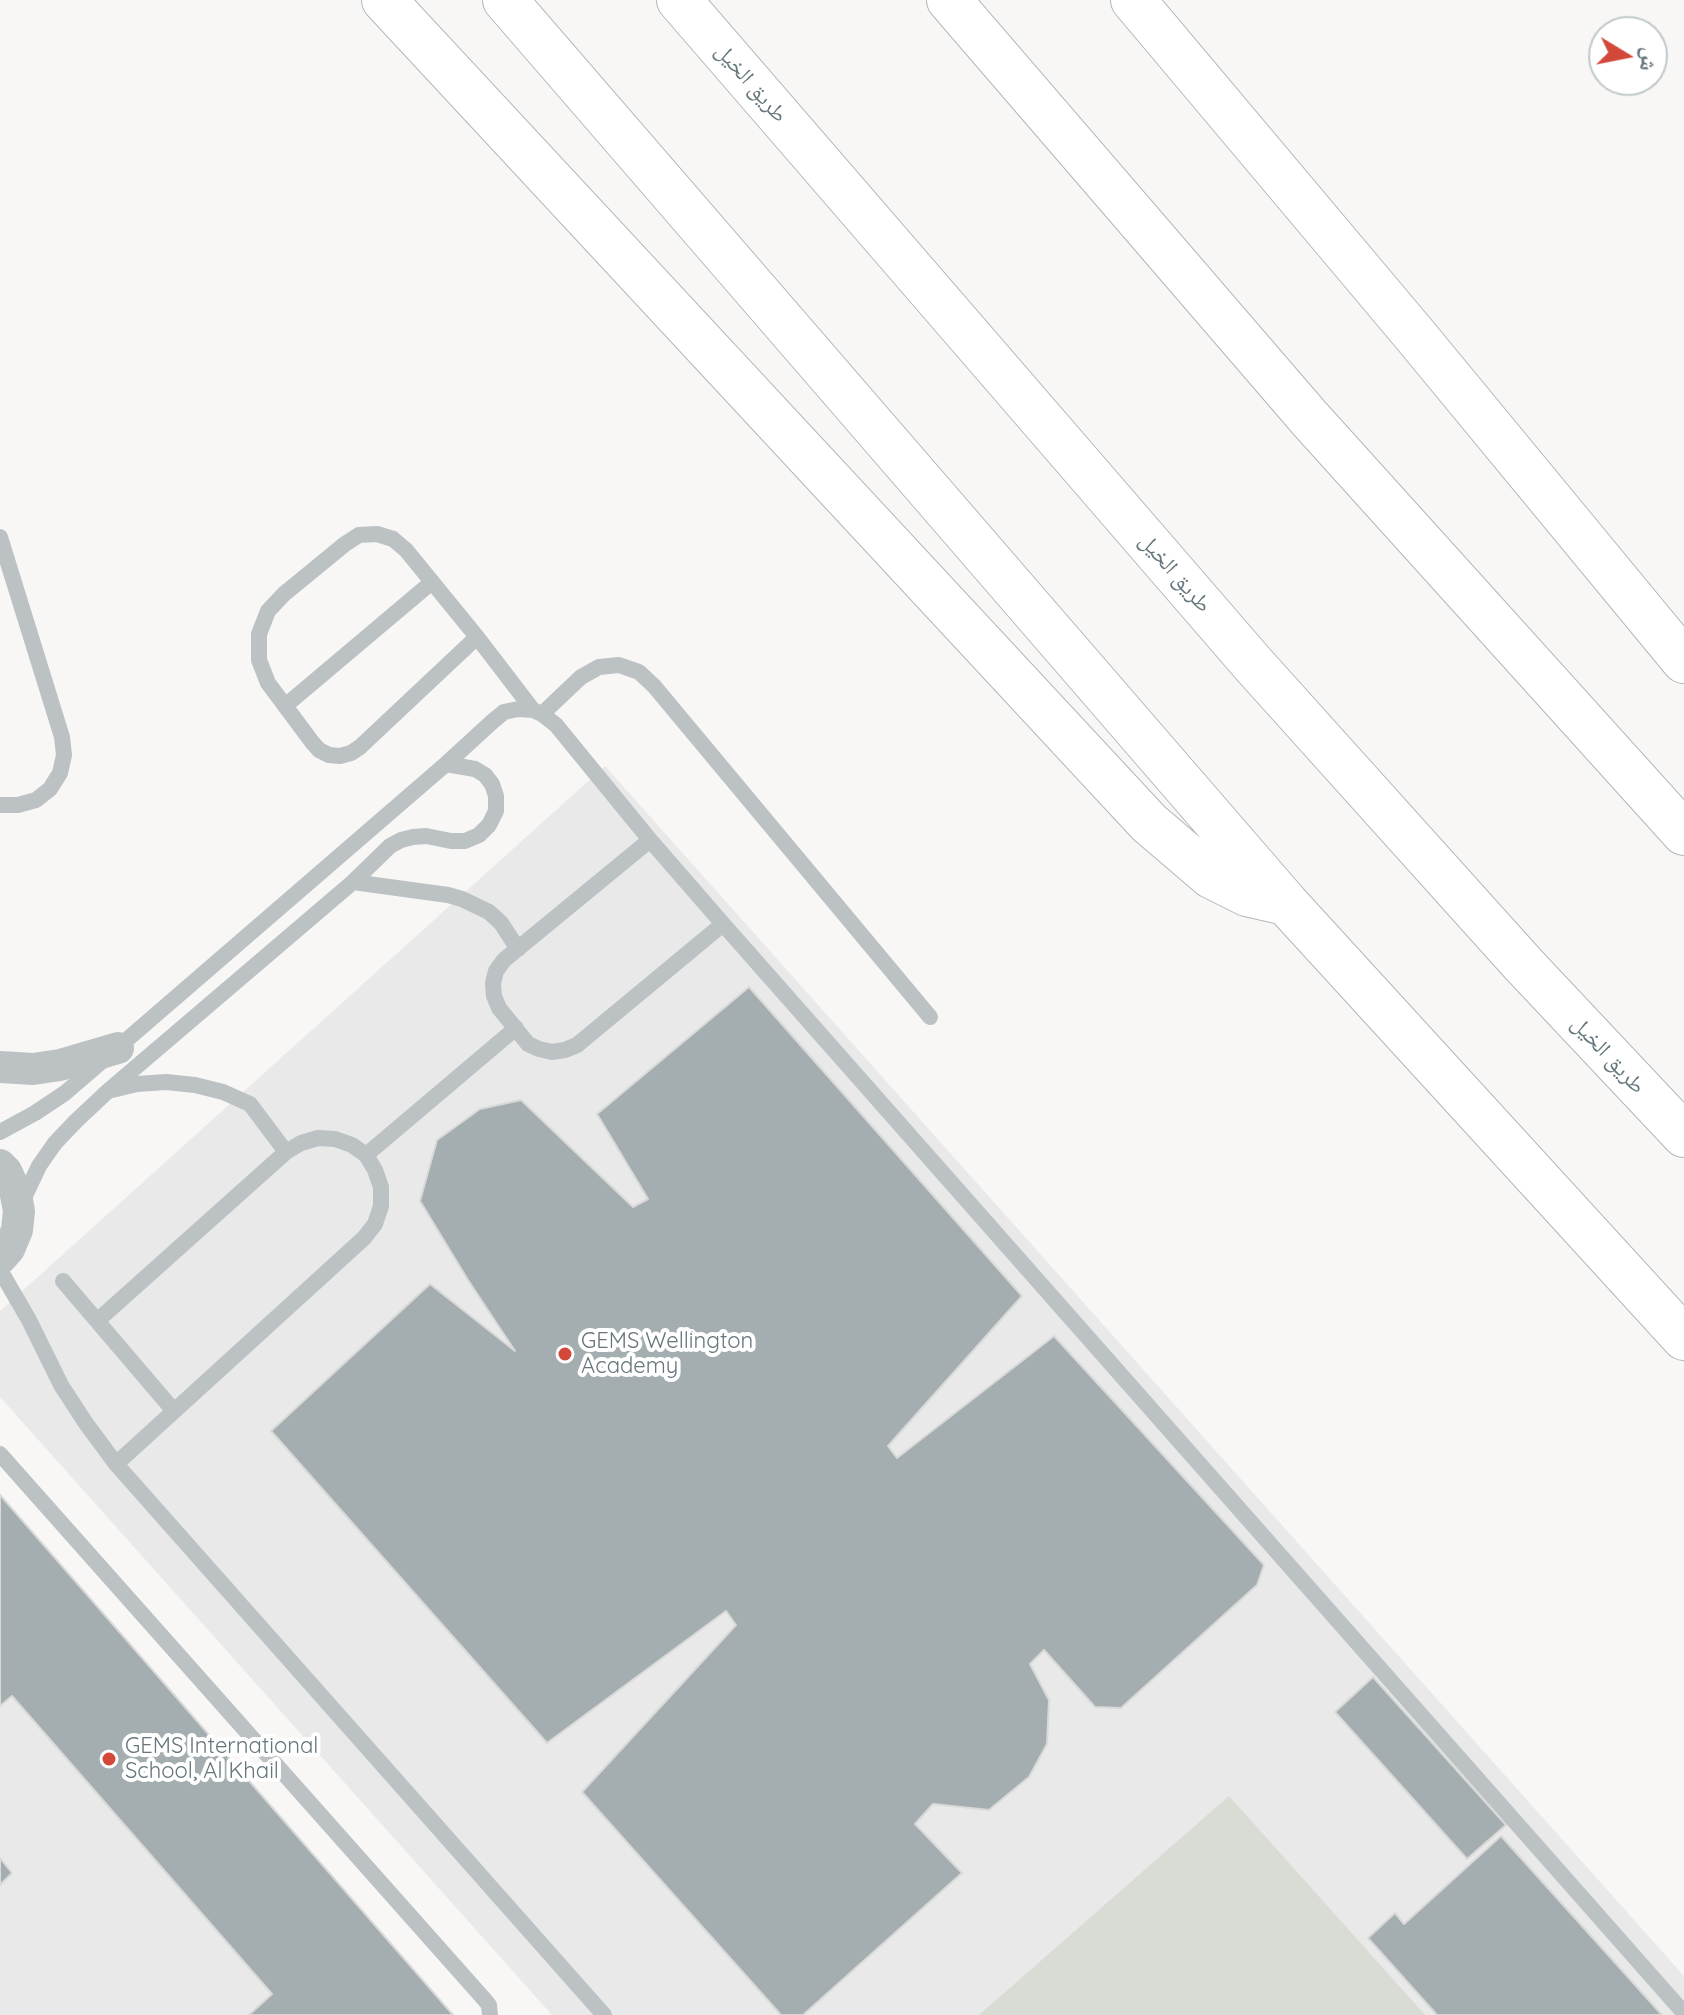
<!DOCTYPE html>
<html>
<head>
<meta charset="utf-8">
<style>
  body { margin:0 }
  #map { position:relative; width:1684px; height:2015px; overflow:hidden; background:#f8f7f5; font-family:Quicksand,"Noto Naskh Arabic",sans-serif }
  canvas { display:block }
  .north { position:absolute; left:1588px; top:16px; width:80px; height:80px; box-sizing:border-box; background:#fff; border:2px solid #c1c8cb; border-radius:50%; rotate:100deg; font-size:22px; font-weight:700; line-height:32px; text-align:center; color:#65767d }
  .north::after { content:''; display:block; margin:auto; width:28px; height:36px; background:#d44839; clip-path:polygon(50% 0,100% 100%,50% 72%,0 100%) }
</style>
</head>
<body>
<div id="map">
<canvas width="1684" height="2015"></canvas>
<div class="north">ش</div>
</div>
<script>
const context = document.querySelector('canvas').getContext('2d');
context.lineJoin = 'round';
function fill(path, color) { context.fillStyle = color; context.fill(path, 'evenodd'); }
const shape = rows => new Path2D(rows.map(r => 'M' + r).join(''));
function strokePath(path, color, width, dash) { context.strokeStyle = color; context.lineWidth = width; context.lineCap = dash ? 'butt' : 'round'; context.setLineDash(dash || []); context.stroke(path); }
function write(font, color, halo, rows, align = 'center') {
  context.font = font + ' Quicksand,"Noto Naskh Arabic",sans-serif'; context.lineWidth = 8; context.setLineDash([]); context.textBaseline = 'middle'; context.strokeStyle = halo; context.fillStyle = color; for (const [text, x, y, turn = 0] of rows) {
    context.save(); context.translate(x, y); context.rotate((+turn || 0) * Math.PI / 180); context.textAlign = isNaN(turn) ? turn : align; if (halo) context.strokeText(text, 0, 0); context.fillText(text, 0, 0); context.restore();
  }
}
fill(shape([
  [605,766,1684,1976,1684,2015,552,2015,0,1397,0,1311],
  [0,1503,435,2015,0,2015]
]), '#e8e9e8');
fill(shape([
  [1229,1796,1425,2015,979,2015]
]), '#d8dcd5');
const building = shape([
  [749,987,1022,1296,888,1446,897,1458,1054,1336,1264,1565,1257,1585,1121,1708,1095,1707,1044,1650,1030,1664,1049,1700,1047,1744,1029,1777,989,1810,933,1804,915,1824,962,1873,803,2015,781,2015,582,1792,736,1625,726,1611,547,1743,271,1431,430,1284,515,1351,468,1280,420,1201,437,1140,480,1109,521,1100,633,1207,648,1199,597,1114,749,987],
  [0,1495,453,2015,249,2015,272,1994,12,1696,0,1706,0,1495],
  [1373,1677,1506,1825,1467,1859,1335,1712,1373,1677],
  [1501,1836,1662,2015,1437,2015,1368,1938,1395,1913,1404,1924,1501,1836],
  [0,1858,12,1873,0,1885,0,1858]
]);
fill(building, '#a4aeb1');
strokePath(building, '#d9d9d8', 2);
const highway = shape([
  [384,0,1149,823,1211,876,1247,894,1286,903],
  [505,0,1286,903,1684,1338],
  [679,0,1253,664,1523,964,1684,1135],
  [949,0,1310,419,1684,833],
  [1133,0,1414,334,1684,661]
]);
strokePath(highway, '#b2b7b9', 46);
strokePath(shape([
  [0,537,62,737,64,755,60,773,50,789,36,800,18,805,0,805],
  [477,637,360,747,351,753,340,756,329,755,319,750,312,742,268,683,259,660,259,634,268,611,284,594,345,544,359,535,377,534,393,539,406,550,477,637,533,710],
  [285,706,432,582],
  [542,714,581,677,599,667,619,665,639,672,654,686,930,1017],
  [650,840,504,960,496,971,493,983,494,996,499,1008,528,1044,539,1049,552,1052,565,1050,577,1045,723,924],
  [353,882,448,895,462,899,489,912,501,923,518,949],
  [112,1090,137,1084,166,1082,195,1085,223,1092,250,1104,286,1152],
  [0,1132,35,1113,65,1093,93,1069,446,764,493,721,504,712,518,709,533,710,542,714,556,725,650,840,723,924,1684,2013],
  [366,1155,516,1028],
  [22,1202,39,1166,55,1143,76,1121,108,1091,353,882,390,846,401,840,413,837,426,836,451,841,465,841,479,835,489,825,496,811,496,796,492,784,485,775,475,769,446,764],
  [0,1270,29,1320,61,1385,85,1422,116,1464,604,2015],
  [63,1281,174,1411],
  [97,1321,286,1152,301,1143,318,1138,335,1139,352,1145,366,1155,375,1170,381,1187,381,1206,375,1224,364,1238,116,1464],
  [0,1454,484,1999,489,2005,490,2015]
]), '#bcc2c4', 16);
strokePath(shape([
  [0,1067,33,1069,60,1065,118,1048],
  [0,1165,6,1171,15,1190,19,1211,17,1230,9,1249,0,1259]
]), '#bcc2c4', 32);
strokePath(highway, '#fff', 44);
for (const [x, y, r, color] of [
  [565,1354,8,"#d44839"],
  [109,1759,8,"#d44839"]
]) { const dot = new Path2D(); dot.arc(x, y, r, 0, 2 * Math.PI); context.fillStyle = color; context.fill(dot); strokePath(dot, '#fff', 3); }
write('22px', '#65767d', '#fff', [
  ["طريق الخيل",751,83,49],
  ["طريق الخيل",1175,573,49],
  ["طريق الخيل",1608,1055,47]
]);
write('22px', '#65767d', '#fff', [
  ["GEMS Wellington",581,1341],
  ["Academy",581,1366],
  ["GEMS International",125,1746],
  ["School, Al Khail",125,1771]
], 'left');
</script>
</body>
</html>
